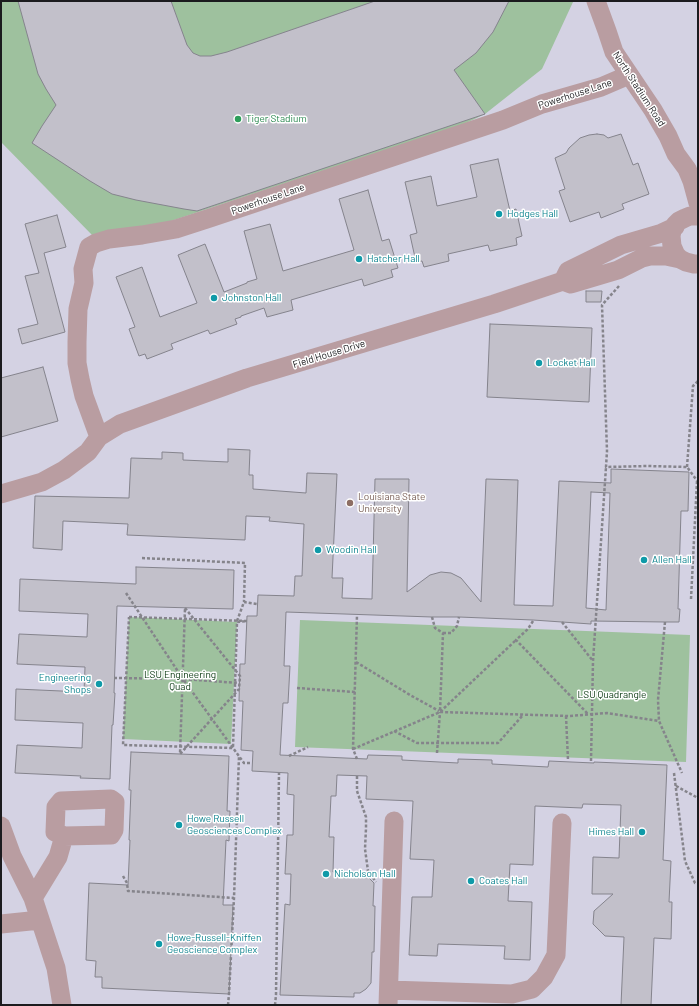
<!DOCTYPE html>
<html>
<head>
<meta charset="utf-8">
<style>
  body { margin:0 }
  #map { position:relative; width:699px; height:1006px; overflow:hidden; background:#e0dfe9; font-family:Barlow,sans-serif }
  canvas { display:block }
  .frame { position:absolute; inset:0; border:2px solid #1b1b1e; pointer-events:none }
</style>
</head>
<body>
<div id="map">
<canvas width="699" height="1006"></canvas>
<div class="frame"></div>
</div>
<script>
const context = document.querySelector('canvas').getContext('2d');
context.lineJoin = 'round';
function fill(path, color) { context.fillStyle = color; context.fill(path, 'evenodd'); }
const shape = rows => new Path2D(rows.map(r => 'M' + r).join(''));
function strokePath(path, color, width, dash) { context.strokeStyle = color; context.lineWidth = width; context.lineCap = dash ? 'butt' : 'round'; context.setLineDash(dash || []); context.stroke(path); }
function write(font, color, halo, rows, align = 'center') {
  context.font = font + ' Barlow,sans-serif'; context.lineWidth = 3; context.setLineDash([]); context.textBaseline = 'middle'; context.strokeStyle = halo; context.fillStyle = color; for (const [text, x, y, turn = 0] of rows) {
    context.save(); context.translate(x, y); context.rotate((+turn || 0) * Math.PI / 180); context.textAlign = isNaN(turn) ? turn : align; if (halo) context.strokeText(text, 0, 0); context.fillText(text, 0, 0); context.restore();
  }
}
fill(shape([
  [1,1,698,1,698,1005,1,1005]
]), '#d4d2e3');
fill(shape([
  [1,1,572,1,573,2,542,69,485,114,464,124,156,226,93,236,1,142],
  [129,617,237,622,231,744,123,739],
  [300,620,690,635,686,762,295,747]
]), '#9ec19e');
const building = shape([
  [18,1,171,1,187,45,193,53,200,56,211,56,227,52,375,1,509,1,493,32,476,53,454,70,485,114,197,211,184,209,136,200,112,194,90,181,32,143,42,126,56,105,46,89,38,74,18,1],
  [597,134,604,135,608,138,621,134,633,165,638,163,649,194,622,204,624,209,601,218,599,212,570,222,559,191,565,189,555,158,566,153,569,148,580,138,589,135,597,134],
  [498,159,510,211,516,209,522,236,516,238,517,245,490,251,488,245,448,254,449,261,424,267,422,261,416,262,410,235,417,233,405,182,431,176,437,206,477,197,470,165,498,159],
  [368,190,382,241,389,239,398,268,391,270,393,277,364,286,362,279,291,300,293,310,267,317,264,308,241,316,241,317,235,319,237,324,210,334,208,330,171,344,173,349,147,359,145,354,139,356,129,329,135,327,116,277,142,267,160,317,197,303,178,255,205,244,224,292,247,283,247,282,257,279,244,231,270,224,283,271,354,250,339,199,368,190],
  [57,215,66,247,44,253,65,332,22,344,18,329,38,324,25,276,39,273,25,224,57,215],
  [586,291,602,291,601,302,586,302,586,291],
  [490,324,592,328,589,402,487,397,490,324],
  [43,367,58,421,1,437,1,378,43,367],
  [228,449,250,450,249,475,253,475,253,489,306,493,307,473,337,474,332,578,343,578,342,598,372,599,375,479,409,479,407,592,430,575,441,572,451,573,461,578,481,602,486,479,518,480,514,605,553,606,559,481,611,483,611,469,689,472,688,511,681,511,678,609,680,609,679,622,665,622,591,621,591,624,533,620,459,617,432,617,286,612,284,666,290,666,288,703,283,703,280,755,367,759,368,755,402,756,402,760,458,763,458,759,492,760,492,764,548,767,549,761,594,763,594,762,667,765,663,860,671,861,669,902,672,902,671,939,654,938,651,1005,621,1005,624,937,605,936,593,924,594,911,613,894,592,894,593,857,619,858,621,805,583,804,582,808,535,806,533,865,510,864,508,901,532,902,530,960,504,959,505,946,438,944,437,956,409,955,412,897,432,897,434,860,410,859,413,801,366,799,367,776,337,775,336,796,331,796,329,837,334,837,333,872,363,872,374,883,373,906,375,906,374,952,372,952,371,983,366,989,360,993,354,993,354,997,280,995,285,904,290,905,291,874,285,874,287,835,293,835,294,795,287,794,288,773,252,771,253,751,241,750,243,701,239,701,240,664,245,664,247,616,257,616,258,595,294,596,295,576,302,576,304,524,269,521,270,517,246,516,245,540,127,535,128,524,63,521,62,550,33,548,35,496,129,498,131,458,162,459,162,452,183,453,183,460,228,462,228,449],
  [591,492,610,493,606,610,586,608,591,492],
  [136,567,234,570,233,609,117,606,114,693,115,693,113,725,112,725,110,779,80,778,81,776,15,773,17,745,82,748,83,723,15,720,16,689,84,692,85,667,17,664,19,634,87,637,88,614,19,611,20,579,136,584,136,567],
  [131,752,229,756,227,811,230,811,229,841,226,840,223,905,233,905,229,994,102,988,102,977,95,977,96,961,86,960,89,883,128,885,130,840,129,840,131,790,129,790,131,752]
]);
fill(building, '#c2c0ca');
strokePath(building, '#85848d', 1);
strokePath(shape([
  [619,286,602,305,607,451,606,467,648,466,687,467,698,482],
  [687,467,693,386,698,381],
  [142,558,245,563,244,602],
  [126,593,183,679,233,748,244,763,252,763],
  [691,599,697,481],
  [185,608,240,676,239,689,180,754,185,608],
  [129,617,247,621,237,622,233,748,123,745,129,617],
  [432,617,435,628,443,633,440,712,569,716,607,713,659,721],
  [237,621,244,602,257,604],
  [533,621,528,629,516,640,588,714],
  [562,622,593,661,606,467],
  [665,622,658,700,659,721,682,773],
  [443,633,451,633,457,626,459,617],
  [356,662,410,695,439,711],
  [114,678,183,679,239,683],
  [297,688,355,692],
  [566,716,568,760],
  [394,731,417,743,498,743,523,715],
  [353,749,440,712,516,640],
  [437,753,440,712],
  [289,756,308,747],
  [357,759,353,749,357,615],
  [591,761,593,661],
  [674,773,685,861,695,883,698,883],
  [357,776,357,791,366,817,366,828,365,849,368,871,376,882],
  [676,786,698,798],
  [123,876,127,883,128,891,234,898],
  [228,1005,229,994,234,898,239,756],
  [275,1005,276,995,279,773]
]), '#85848b', 2.5, [3, 2]);
strokePath(shape([
  [596,1,607,31,614,52,653,110,668,136,676,154,687,169,692,181,698,203],
  [698,216,690,216,685,218,679,221,675,225,672,231,671,236,672,246,676,255,680,259,686,262,694,264,698,264],
  [563,281,568,271,621,245,662,233,675,227],
  [99,437,84,396,80,379,77,363,77,342,78,309,84,283,83,269,89,247,96,243,109,239,142,235,176,229,210,218,503,120,542,104,601,87,629,75],
  [1,494,42,482,64,470,88,452,99,437,120,424,247,378,494,304,563,281,571,284,618,270,642,258,650,256,666,256,680,259],
  [1,826,12,856,33,898,56,968,62,1005],
  [33,898,58,857,64,836,111,835,114,830,115,802,111,799,61,801,56,807,55,832,64,836],
  [1,924,40,920],
  [389,990,512,994,532,989,544,977,556,955,562,823],
  [388,1005,394,821]
]), '#b99da1', 19);
for (const [x, y, r, color] of [
  [238,119,4,"#2e9e5b"],
  [499,214,4,"#0f9aa8"],
  [359,259,4,"#0f9aa8"],
  [214,298,4,"#0f9aa8"],
  [539,363,4,"#0f9aa8"],
  [350,503,4,"#8d6e63"],
  [318,550,4,"#0f9aa8"],
  [644,560,4,"#0f9aa8"],
  [99,684,4,"#0f9aa8"],
  [179,825,4,"#0f9aa8"],
  [642,832,4,"#0f9aa8"],
  [326,874,4,"#0f9aa8"],
  [471,881,4,"#0f9aa8"],
  [159,944,4,"#0f9aa8"]
]) { const dot = new Path2D(); dot.arc(x, y, r, 0, 2 * Math.PI); context.fillStyle = color; context.fill(dot); strokePath(dot, '#fff', 1.5); }
write('10px', '#1b1b1e', '#fff', [
  ["North Stadium Road",639,89,57],
  ["Powerhouse Lane",575,94,-18],
  ["Powerhouse Lane",268,199,-19],
  ["Field House Drive",329,354,-17]
]);
write('10px', '#27864d', '#fff', [
  ["Tiger Stadium",246,119]
], 'left');
write('10px', '#0d838f', '#fff', [
  ["Hodges Hall",507,214],
  ["Hatcher Hall",367,259],
  ["Johnston Hall",222,298],
  ["Locket Hall",547,363],
  ["Woodin Hall",326,550],
  ["Allen Hall",652,560],
  ["Engineering",91,678,"right"],
  ["Shops",91,690,"right"],
  ["Howe Russell",187,819],
  ["Geosciences Complex",187,831],
  ["Himes Hall",634,832,"right"],
  ["Nicholson Hall",334,874],
  ["Coates Hall",479,881],
  ["Howe-Russell-Kniffen",167,938],
  ["Geoscience Complex",167,950]
], 'left');
write('10px', '#785e54', '#fff', [
  ["Louisiana State",358,497],
  ["University",358,509]
], 'left');
write('10px', '#07360e', '#fff', [
  ["LSU Engineering",180,675],
  ["Quad",180,687],
  ["LSU Quadrangle",612,695]
]);
</script>
</body>
</html>
